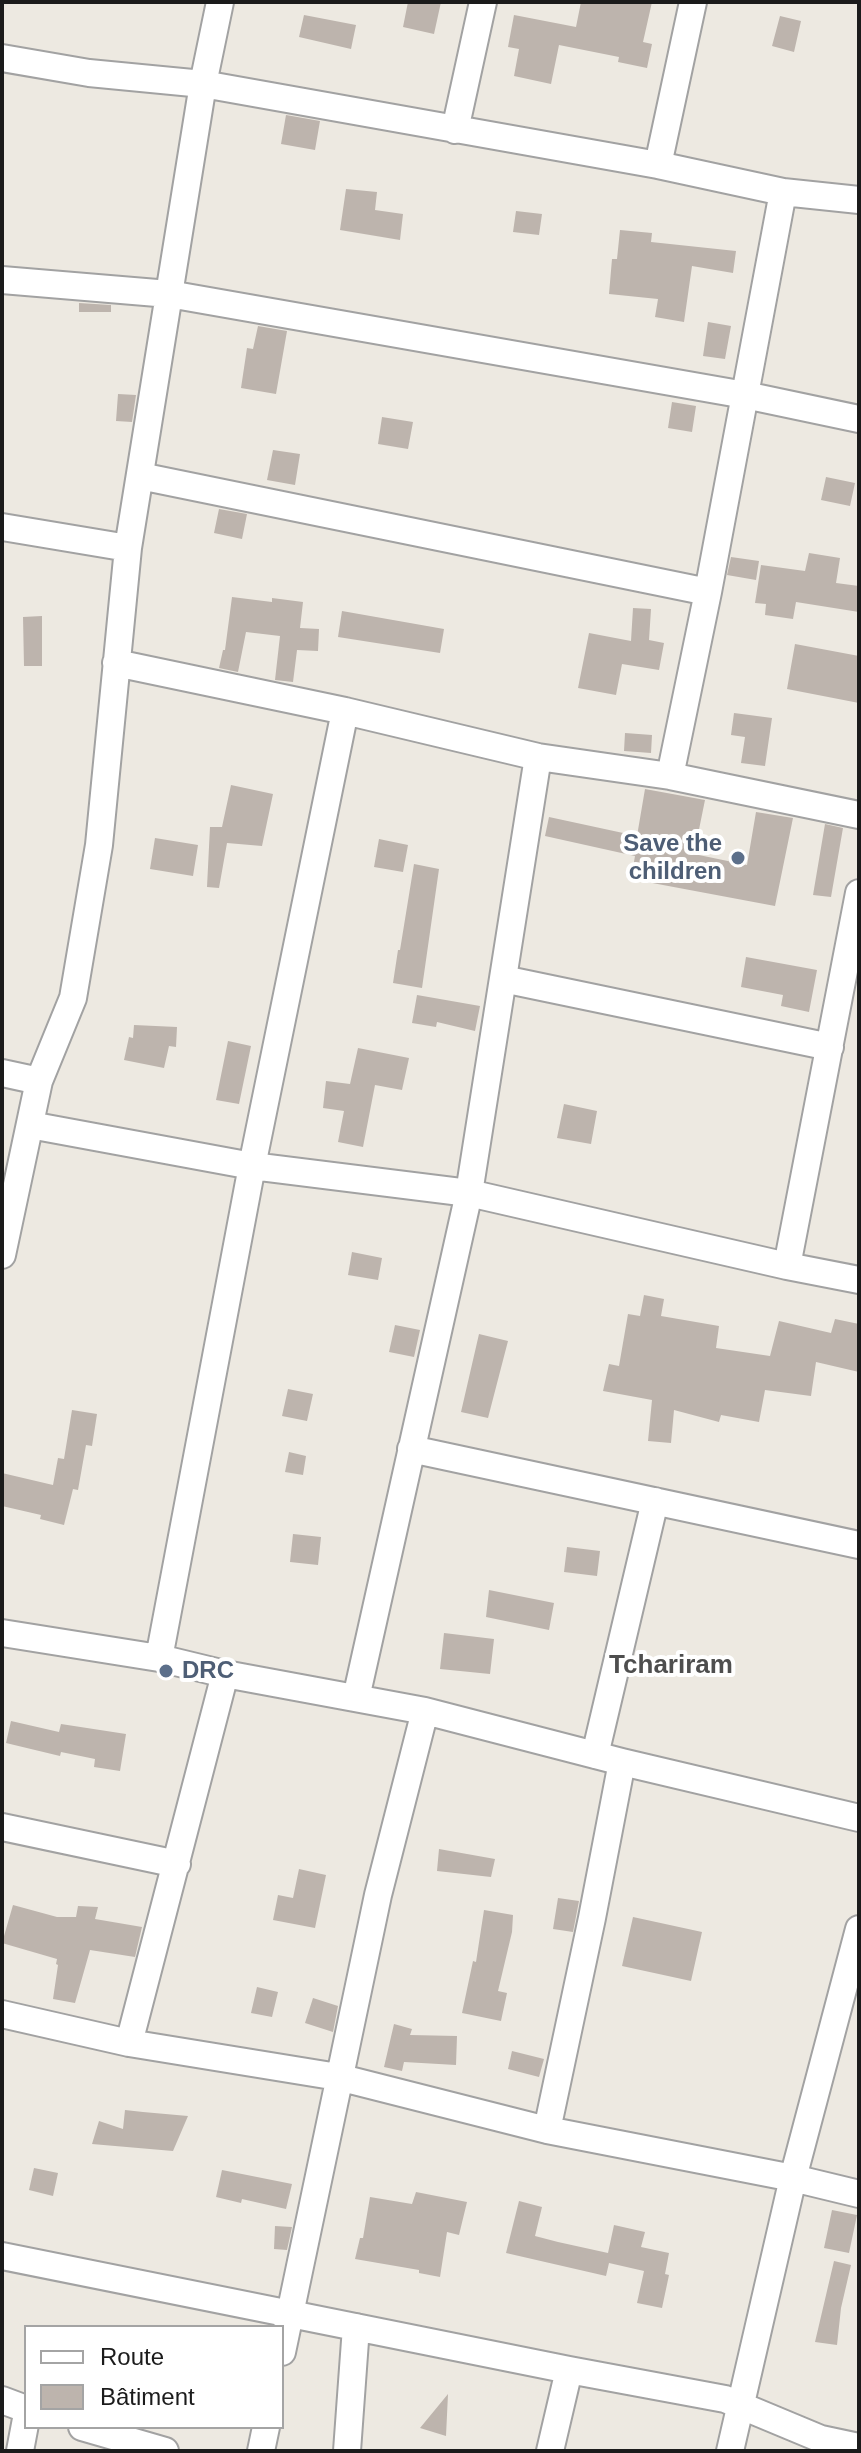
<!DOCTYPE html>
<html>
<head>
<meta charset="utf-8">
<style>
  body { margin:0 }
  #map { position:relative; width:861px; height:2453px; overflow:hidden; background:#ede9e1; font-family:Arial,sans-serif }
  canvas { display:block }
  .frame { position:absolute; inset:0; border:4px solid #1b1b1b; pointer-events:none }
  .legend { position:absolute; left:24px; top:2325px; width:260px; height:104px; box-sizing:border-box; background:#fff; border:2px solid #a4a4a4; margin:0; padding:10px 14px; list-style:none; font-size:24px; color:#1b1b1b }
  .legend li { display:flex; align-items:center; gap:16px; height:40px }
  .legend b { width:40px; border:2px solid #a4a4a4 }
</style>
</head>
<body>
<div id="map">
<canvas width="861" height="2453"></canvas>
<div class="frame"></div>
<ul class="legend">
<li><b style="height:10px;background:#fff"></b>Route</li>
<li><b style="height:22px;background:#bdb4ad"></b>Bâtiment</li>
</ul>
</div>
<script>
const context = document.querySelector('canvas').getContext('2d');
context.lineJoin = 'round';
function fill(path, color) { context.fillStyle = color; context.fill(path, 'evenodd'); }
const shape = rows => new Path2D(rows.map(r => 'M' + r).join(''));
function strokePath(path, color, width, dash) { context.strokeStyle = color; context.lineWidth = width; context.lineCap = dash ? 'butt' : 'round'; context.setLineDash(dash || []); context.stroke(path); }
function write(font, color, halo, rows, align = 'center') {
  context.font = font + ' Arial,sans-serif'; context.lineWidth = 8; context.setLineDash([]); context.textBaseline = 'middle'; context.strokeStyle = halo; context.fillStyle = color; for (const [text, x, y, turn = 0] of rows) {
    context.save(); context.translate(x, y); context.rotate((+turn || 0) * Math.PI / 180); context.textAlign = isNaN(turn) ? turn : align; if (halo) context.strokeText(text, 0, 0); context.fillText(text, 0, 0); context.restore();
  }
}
fill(shape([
  [408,2,441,2,434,34,403,27],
  [581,2,652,2,643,42,652,44,647,68,618,62,619,57,559,45,551,84,514,76,519,49,508,47,514,15,576,27],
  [304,15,356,25,351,49,299,37],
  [780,16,801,21,794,52,772,46],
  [286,115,320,121,315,150,281,144],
  [346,189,377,192,375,210,403,214,400,240,340,230],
  [516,211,542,214,539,235,513,232],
  [620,230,652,233,651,242,736,251,733,273,692,266,684,322,655,317,658,299,609,294,612,259,617,259],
  [79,303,111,305,111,312,79,312],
  [708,322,731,326,725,359,703,356],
  [258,326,287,331,276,394,241,388,247,348,253,349],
  [118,394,136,395,132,422,116,421],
  [672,402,696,406,692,432,668,428],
  [382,417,413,422,408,449,378,444],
  [273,450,300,454,295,485,267,480],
  [826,477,855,483,850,506,821,500],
  [219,509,247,514,242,539,214,533],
  [809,553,840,558,836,583,859,586,859,612,796,602,793,619,765,615,766,604,755,603,761,565,805,571],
  [731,557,759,561,756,580,727,575],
  [232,597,272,602,272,598,303,602,300,628,319,629,318,651,297,650,293,682,275,680,280,636,246,632,238,672,219,668,223,650,225,650],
  [633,608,651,609,649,640,664,643,659,670,622,664,616,695,578,688,589,633,631,641],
  [342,611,444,629,440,653,338,637],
  [42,616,42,666,24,666,23,617],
  [795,644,859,656,859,703,787,689],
  [734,713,772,718,765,766,741,763,745,737,731,735],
  [625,733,652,735,651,753,624,751],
  [231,785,273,794,262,846,227,843,219,888,207,887,210,827,222,827],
  [645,789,705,800,694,854,747,865,756,812,793,818,775,906,631,879,635,856,545,836,549,817,637,836],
  [825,824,843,828,831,897,813,895],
  [155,838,198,845,193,876,150,869],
  [379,839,408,845,403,872,374,867],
  [414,864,439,869,422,988,393,983,398,950,400,950],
  [746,957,817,970,809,1012,781,1006,783,995,741,987],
  [417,995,480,1006,475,1031,437,1022,436,1027,412,1023],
  [134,1025,177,1027,176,1047,169,1046,164,1068,124,1060,129,1037,133,1038],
  [228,1041,251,1046,239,1104,216,1100],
  [358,1048,409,1058,402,1090,375,1085,363,1147,338,1142,344,1111,323,1108,326,1081,350,1084],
  [564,1104,597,1111,591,1144,557,1138],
  [352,1252,382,1258,378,1280,348,1275],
  [644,1295,664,1299,661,1316,719,1326,716,1348,770,1356,779,1321,831,1333,835,1319,859,1324,859,1372,816,1362,811,1396,765,1390,759,1422,721,1415,719,1422,674,1410,671,1443,648,1441,652,1400,603,1391,609,1364,619,1366,628,1314,640,1316],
  [395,1325,420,1330,414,1357,389,1352],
  [479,1334,508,1341,488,1418,461,1412],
  [288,1389,313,1394,307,1421,282,1416],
  [72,1410,97,1414,92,1446,86,1445,78,1490,73,1489,64,1525,40,1519,41,1515,2,1506,2,1473,53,1485,58,1458,64,1459],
  [289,1452,306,1456,303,1475,285,1472],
  [293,1534,321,1537,318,1565,290,1562],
  [567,1547,600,1551,597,1576,564,1572],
  [489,1590,554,1603,549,1630,486,1617],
  [444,1633,494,1639,490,1674,440,1669],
  [11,1721,59,1732,61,1724,126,1734,120,1771,94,1767,95,1759,61,1752,60,1756,6,1743],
  [439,1849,495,1859,491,1877,437,1871],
  [299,1869,326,1875,315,1928,273,1920,278,1895,293,1898],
  [558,1898,579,1901,573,1932,553,1929],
  [13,1905,57,1917,76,1917,78,1906,98,1907,95,1919,142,1927,135,1957,90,1950,75,2003,53,1999,58,1965,56,1964,57,1959,2,1943],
  [484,1910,513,1915,512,1932,498,1991,507,1993,501,2021,462,2013,473,1961,476,1962],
  [633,1917,702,1932,691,1981,622,1966],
  [257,1987,278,1992,272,2017,251,2013],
  [313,1998,338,2006,333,2032,305,2023],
  [394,2024,412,2029,410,2035,457,2036,456,2065,404,2062,402,2071,384,2067],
  [512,2051,544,2059,539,2077,508,2069],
  [125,2110,143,2112,188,2116,173,2151,92,2144,99,2121,123,2129],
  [34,2168,58,2173,53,2196,29,2190],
  [222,2170,292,2184,286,2209,242,2199,241,2203,216,2197],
  [416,2192,467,2202,459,2235,447,2232,440,2277,419,2273,419,2270,355,2259,360,2238,363,2238,370,2197,412,2204],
  [519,2201,542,2207,535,2236,558,2242,608,2253,614,2225,645,2232,641,2247,669,2253,665,2274,669,2275,662,2308,637,2303,644,2271,609,2263,606,2276,506,2253],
  [832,2210,857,2215,849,2253,824,2248],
  [275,2226,292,2227,287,2250,274,2249],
  [834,2261,851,2265,841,2308,837,2345,815,2342],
  [448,2394,446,2436,420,2428]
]), '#bdb4ad');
const minor = shape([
  [2,58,89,73,203,84,658,165,783,192,859,200],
  [455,130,483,2],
  [658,165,693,2],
  [2,280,169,294,745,395,859,419],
  [140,476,708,592],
  [2,527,128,548],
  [116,663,345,711,538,757,670,776,859,815],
  [670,776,708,592,783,192],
  [503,979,830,1047],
  [2,1073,39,1081],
  [30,1125,252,1166,469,1193,787,1266,859,1280],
  [2,1255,39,1081,73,998,99,845,128,548,203,84,220,2],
  [787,1266,859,893],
  [411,1449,859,1545],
  [2,1633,159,1658,225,1674,425,1711,622,1762,859,1818],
  [159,1658,252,1166,345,711],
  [356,1698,469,1193,538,757],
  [595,1755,655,1501],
  [2,1827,177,1864],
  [2,2014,129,2043,338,2077,547,2130,793,2178,859,2194],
  [129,2043,225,1674],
  [547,2130,592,1918,622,1762],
  [2,2256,569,2370,725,2399,821,2439,859,2447],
  [282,2352,378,1895,425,1711],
  [2,2400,26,2409],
  [82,2427,165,2451],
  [20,2451,26,2419],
  [261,2451,266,2427],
  [347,2451,356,2327],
  [550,2451,569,2370],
  [730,2451,793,2178,859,1929]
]);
strokePath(minor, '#a2a2a2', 30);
strokePath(minor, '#fff', 26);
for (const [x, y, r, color] of [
  [738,858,8,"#5c6f8a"],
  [166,1671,8,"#5c6f8a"]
]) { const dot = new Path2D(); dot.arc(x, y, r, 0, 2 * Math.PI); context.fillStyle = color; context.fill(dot); strokePath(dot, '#fff', 3); }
write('bold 24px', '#4e5e75', '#fff', [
  ["Save the",722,844],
  ["children",722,872],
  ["DRC",182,1671,"left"]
], 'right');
write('bold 26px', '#4e4e4e', '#fff', [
  ["Tchariram",671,1666]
]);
</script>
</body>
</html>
